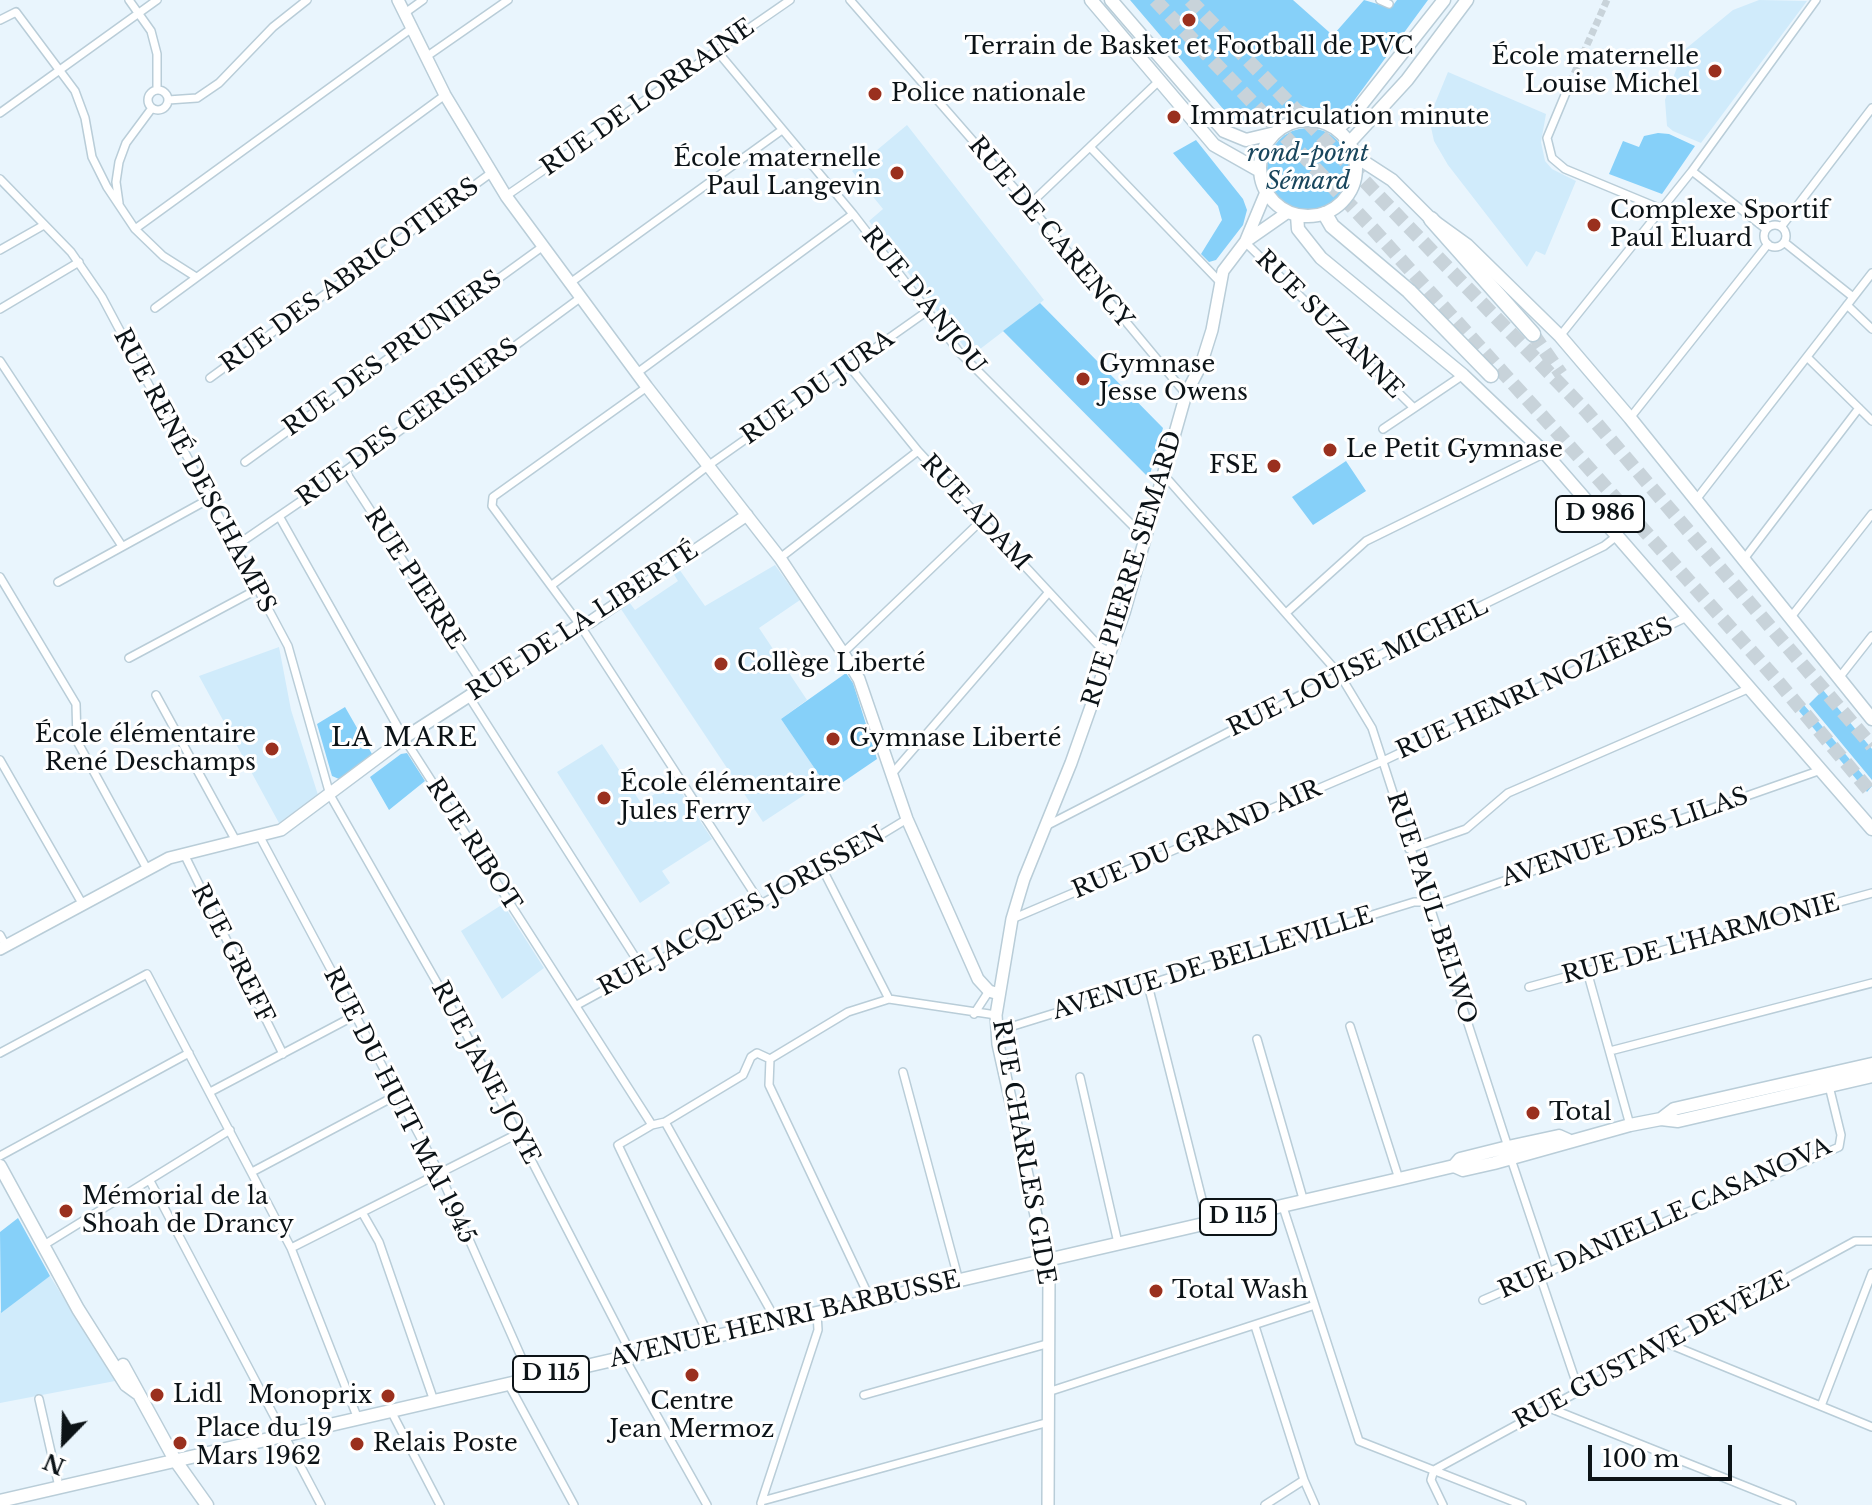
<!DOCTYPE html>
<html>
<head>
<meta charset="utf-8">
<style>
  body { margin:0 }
  #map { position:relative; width:1872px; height:1505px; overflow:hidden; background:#e9f5fd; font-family:"Libre Baskerville",serif }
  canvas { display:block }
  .north { position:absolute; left:24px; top:1401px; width:80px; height:80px; -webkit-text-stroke:6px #fff; paint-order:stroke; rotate:203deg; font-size:22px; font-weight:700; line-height:32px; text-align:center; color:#0c1317 }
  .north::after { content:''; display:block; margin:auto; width:28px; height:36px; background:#0c1317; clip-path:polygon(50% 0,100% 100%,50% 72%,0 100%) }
  .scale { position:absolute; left:1588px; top:1445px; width:144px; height:36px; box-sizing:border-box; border:4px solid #0c1317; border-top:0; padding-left:10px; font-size:24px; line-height:28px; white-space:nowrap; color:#0c1317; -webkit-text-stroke:6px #fff; paint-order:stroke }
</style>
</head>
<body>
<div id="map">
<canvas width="1872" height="1505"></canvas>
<div class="north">N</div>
<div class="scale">100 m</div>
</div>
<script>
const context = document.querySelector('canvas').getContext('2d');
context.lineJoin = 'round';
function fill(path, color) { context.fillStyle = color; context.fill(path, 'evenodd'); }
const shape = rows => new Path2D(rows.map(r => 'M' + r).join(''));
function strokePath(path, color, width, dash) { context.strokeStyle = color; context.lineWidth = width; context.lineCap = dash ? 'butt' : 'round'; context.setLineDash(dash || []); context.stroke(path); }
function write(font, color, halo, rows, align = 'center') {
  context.font = font + ' "Libre Baskerville",serif'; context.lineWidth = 6; context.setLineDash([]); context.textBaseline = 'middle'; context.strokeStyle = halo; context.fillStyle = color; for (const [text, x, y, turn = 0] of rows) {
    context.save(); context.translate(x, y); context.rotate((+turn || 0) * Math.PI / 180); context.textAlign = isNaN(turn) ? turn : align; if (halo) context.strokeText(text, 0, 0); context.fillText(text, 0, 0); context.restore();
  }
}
fill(shape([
  [1759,0,1807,1,1701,143,1673,131,1667,126,1665,100,1683,51,1733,10],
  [1448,72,1546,114,1541,142,1545,161,1552,169,1576,181,1545,255,1536,251,1527,267,1448,165,1434,141,1429,118],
  [907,125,1044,300,971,356,869,221,883,209,852,171],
  [775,565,800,600,759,628,807,700,781,719,824,782,763,822,621,609,629,602,635,610,678,581,673,573,679,569,705,606],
  [279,647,291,710,318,795,279,823,199,676],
  [602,744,641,803,674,781,712,839,662,871,670,883,640,903,557,772],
  [503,904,544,968,502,999,461,931],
  [50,1276,115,1381,0,1403,0,1311]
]), '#d0ebfb');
fill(shape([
  [1130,0,1293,0,1329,32,1335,33,1364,0,1391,8,1397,0,1428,0,1345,113,1333,115,1299,105,1268,120,1240,122,1230,117],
  '1267 169a41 41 0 1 1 82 0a41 41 0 1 1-82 0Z',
  [1658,133,1669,134,1695,146,1662,194,1609,174,1623,141,1639,147,1644,136],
  [1196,140,1243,199,1247,210,1243,225,1216,260,1209,262,1201,254,1222,220,1218,206,1173,153],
  [1040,303,1163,428,1149,478,1003,331],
  [1346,461,1366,491,1313,525,1292,497],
  [846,673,853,683,877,759,830,791,781,719],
  [1823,690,1872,749,1872,780,1809,704],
  [1804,705,1840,747,1836,752,1842,750,1872,786,1867,792,1799,711],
  [345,707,372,754,339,779,332,776,317,724],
  [407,753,425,781,389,810,370,777,401,754],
  [18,1218,50,1276,1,1313,0,1232]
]), '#86d0f9');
strokePath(shape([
  [1570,83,1607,0]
]), '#c8d3da', 7, [7, 3.5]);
strokePath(shape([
  [1155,0,1373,229,1563,439,1775,678,1872,794],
  [1190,0,1586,411,1872,746],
  [1533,334,1561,374]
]), '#c8d3da', 14, [14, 7]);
const street = shape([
  [129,0,151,31,157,54,157,90],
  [850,0,1029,205,1186,394],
  [1380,0,1389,4],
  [405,13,423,0],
  [0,20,16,12,75,91,85,118,92,157,107,187,135,229,163,256,196,277],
  [717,51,853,214,960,353,1145,538],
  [426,57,508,0],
  [1570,83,1547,138,1552,158,1565,169,1659,208],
  '148 100a10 10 0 1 1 20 0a10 10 0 1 1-20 0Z',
  [168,100,197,98,219,83,273,27,307,0],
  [0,113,157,0],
  [1091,148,1220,282],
  [1692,171,1766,229],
  [0,179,71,252,102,297,288,646,330,795,464,1030,632,1355],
  [506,196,790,0],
  [119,203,116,182,119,162,126,143,152,108],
  [1029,205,1160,80],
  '1764 236a11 11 0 1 1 22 0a11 11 0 1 1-22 0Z',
  [1781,227,1872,108],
  [135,229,412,28],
  [1245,242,1413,407],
  [1784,242,1853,297],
  [0,250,44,225],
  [570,283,782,130],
  [1847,305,1872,329],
  [155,308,445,95],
  [0,309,79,262],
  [1560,336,1692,171,1816,0],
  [1807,357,1872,421],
  [0,361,122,546],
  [849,366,918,451,1099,646,1110,652],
  [637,373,853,214],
  [210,378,491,173],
  [647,387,493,497,492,506,580,625,761,904],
  [1630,418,1768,244],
  [1383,429,1463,375],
  [245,462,542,247],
  [345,471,484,686],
  [1164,475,1340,675,1372,728,1508,1147],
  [1695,501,1872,273],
  [279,516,404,738,652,1125],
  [234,547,345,471,580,298],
  [780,558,918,451],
  [1744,559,1859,408],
  [0,577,76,704,77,741,147,869],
  [58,582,209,499],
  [552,585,709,465,926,312],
  [1286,613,1366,541,1545,453],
  [1791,617,1872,514],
  [843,653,983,519],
  [129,658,256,590],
  [1839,678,1872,636],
  [156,695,236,841],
  [468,695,642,968],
  [0,760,83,905],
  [891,775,1049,592],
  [1046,826,1347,671,1604,546,1618,535],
  [260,837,440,1174,531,1379],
  [1409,849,1466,829,1508,793,1750,688],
  [184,854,283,1054],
  [823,870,889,999],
  [1012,919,1383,761,1687,617],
  [0,935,6,946],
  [1587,971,1630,1125],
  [1148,985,1208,1223],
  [1529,987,1872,893],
  [577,1005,823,870,907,819],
  [974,1014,989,991],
  [1350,1026,1399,1179],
  [997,1031,1414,902,1444,902,1821,770],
  [1257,1039,1304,1202],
  [1610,1051,1872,983],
  [0,1053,147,974,291,1248,358,1419],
  [770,1059,848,1012,889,999,996,1015],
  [903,1072,959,1281],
  [1080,1077,1118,1243],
  [212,1091,354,1016],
  [665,1122,777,1322],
  [0,1156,189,1053],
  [1511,1159,1549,1272],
  [252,1172,397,1095],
  [150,1181,321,1505],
  [1283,1207,1359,1441,1522,1505],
  [363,1214,379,1242,434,1401],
  [44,1245,230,1130],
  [291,1248,517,1134],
  [1540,1276,1579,1391],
  [1483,1300,1839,1147,1841,1135,1829,1086],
  [1255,1326,1304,1480,1315,1505],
  [709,1336,618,1145,652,1125,665,1122,743,1075,751,1057,757,1053,770,1059,769,1085,865,1288,867,1302],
  [1669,1344,1872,1427],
  [624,1357,707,1505],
  [509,1385,574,1505],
  [1051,1391,1312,1306],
  [864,1395,1050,1343],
  [39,1399,59,1487],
  [1821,1406,1872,1273],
  [1547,1407,1792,1505],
  [391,1411,440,1505],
  [1434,1470,1855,1241,1872,1241],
  [1434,1470,1431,1480,1443,1505],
  [762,1501,1049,1422],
  [761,1503,818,1330,817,1313],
  [1265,1505,1304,1480]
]);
const secondary = shape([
  [398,0,445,95,506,196,647,387,780,558,843,653,859,679,907,819,978,979,989,991,999,994],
  [1246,240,1266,192],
  [0,949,169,858,281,830,404,738,576,627,590,622,747,515],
  [1048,1505,1049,1274,998,1044,996,1015,1012,919,1024,879,1071,763,1124,613,1186,394,1201,365,1212,330,1223,271,1245,242,1288,212]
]);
const primary = shape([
  [1091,0,1214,145,1260,171],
  [1111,0,1224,131,1246,140,1275,133],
  '1260 168a48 48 0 1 1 96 0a48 48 0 1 1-96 0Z',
  [1337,129,1354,114,1444,0],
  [1350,142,1407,80,1467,0],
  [1355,156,1392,180,1431,219,1467,245,1560,336,1630,418,1872,719],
  [1297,215,1298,229,1321,258,1463,375,1545,453,1872,829],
  [1661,1119,1674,1109,1872,1064],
  [0,1166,78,1309,126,1385,137,1393],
  [1454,1166,1460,1159,1508,1147,1559,1136,1568,1140],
  [123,1365,175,1460,207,1505],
  [0,1501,1399,1179,1454,1166,1463,1170,1494,1163,1630,1125,1661,1119,1678,1121,1872,1076]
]);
const highway = shape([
  [1325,214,1332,226,1409,291,1491,375],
  [1431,219,1533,334]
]);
strokePath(street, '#b9cdd8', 10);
strokePath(secondary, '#b9cdd8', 14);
strokePath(primary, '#b9cdd8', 15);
strokePath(highway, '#b9cdd8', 17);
strokePath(street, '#fff', 7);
strokePath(secondary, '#fff', 11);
strokePath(primary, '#fff', 12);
strokePath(highway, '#fff', 14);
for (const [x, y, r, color] of [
  [1189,20,8,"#9a301e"],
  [1715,71,8,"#9a301e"],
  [875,94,8,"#9a301e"],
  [1174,117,8,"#9a301e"],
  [897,173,8,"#9a301e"],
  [1594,225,8,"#9a301e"],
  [1083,379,8,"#9a301e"],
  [1330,450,8,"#9a301e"],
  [1274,466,8,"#9a301e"],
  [721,664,8,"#9a301e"],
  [833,739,8,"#9a301e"],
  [272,749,8,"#9a301e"],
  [604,798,8,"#9a301e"],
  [1533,1113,8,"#9a301e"],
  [66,1211,8,"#9a301e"],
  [1156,1291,8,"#9a301e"],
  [692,1375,8,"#9a301e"],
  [157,1395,8,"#9a301e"],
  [388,1396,8,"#9a301e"],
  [180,1443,8,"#9a301e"],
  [357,1444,8,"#9a301e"]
]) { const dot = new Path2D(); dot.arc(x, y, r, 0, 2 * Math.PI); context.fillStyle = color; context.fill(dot); strokePath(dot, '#fff', 3); }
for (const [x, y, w] of [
  [1600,514,88],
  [1238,1217,76],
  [551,1374,76]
]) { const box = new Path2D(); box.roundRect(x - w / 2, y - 18, w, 36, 6); context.fillStyle = '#fff'; context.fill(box); strokePath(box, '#0c1317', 2); }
write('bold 22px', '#0c1317', null, [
  ["D 986",1600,514],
  ["D 115",1238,1217],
  ["D 115",551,1374]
]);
write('24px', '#0c1317', '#fff', [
  ["Terrain de Basket et Football de PVC",1189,47,"center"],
  ["École maternelle",1699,57,"right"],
  ["Louise Michel",1699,85,"right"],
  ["Police nationale",891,94],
  ["Immatriculation minute",1190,117],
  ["École maternelle",881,159,"right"],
  ["Paul Langevin",881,187,"right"],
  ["Complexe Sportif",1610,211],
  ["Paul Eluard",1610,239],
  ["Gymnase",1099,365],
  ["Jesse Owens",1099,393],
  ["Le Petit Gymnase",1346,450],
  ["FSE",1258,466,"right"],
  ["Collège Liberté",737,664],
  ["École élémentaire",256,735,"right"],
  ["René Deschamps",256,763,"right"],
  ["Gymnase Liberté",849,739],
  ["École élémentaire",620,784],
  ["Jules Ferry",620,812],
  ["Total",1549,1113],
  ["Mémorial de la",82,1197],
  ["Shoah de Drancy",82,1225],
  ["Total Wash",1172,1291],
  ["Lidl",173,1395],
  ["Monoprix",372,1396,"right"],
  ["Centre",692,1402,"center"],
  ["Jean Mermoz",692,1430,"center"],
  ["Place du 19",196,1429],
  ["Mars 1962",196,1457],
  ["Relais Poste",373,1444]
], 'left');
write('24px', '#0c1317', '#fff', [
  ["RUE DE LORRAINE",648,98,-35],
  ["RUE DE CARENCY",1050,233,50],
  ["RUE DES ABRICOTIERS",350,276,-36],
  ["RUE D'ANJOU",923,301,51],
  ["RUE SUZANNE",1329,325,45],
  ["RUE DES PRUNIERS",393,354,-36],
  ["RUE DU JURA",818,388,-35],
  ["RUE DES CERISIERS",408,423,-36],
  ["RUE RENÉ DESCHAMPS",194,471,62],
  ["RUE ADAM",975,513,47],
  ["RUE PIERRE SEMARD",1133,569,-73],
  ["RUE PIERRE",414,579,57],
  ["RUE DE LA LIBERTÉ",583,622,-33],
  ["RUE LOUISE MICHEL",1358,668,-26],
  ["RUE HENRI NOZIÈRES",1535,689,-25],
  ["AVENUE DES LILAS",1625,838,-19],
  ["RUE DU GRAND AIR",1197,840,-23],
  ["RUE RIBOT",473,845,57],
  ["RUE PAUL BELWO",1431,908,72],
  ["RUE JACQUES JORISSEN",742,912,-29],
  ["RUE DE L'HARMONIE",1701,940,-15],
  ["RUE GREFF",232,954,63],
  ["AVENUE DE BELLEVILLE",1213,964,-17],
  ["RUE JANE JOYE",485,1073,62],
  ["RUE DU HUIT MAI 1945",399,1106,63],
  ["RUE CHARLES GIDE",1023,1152,80],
  ["RUE DANIELLE CASANOVA",1665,1219,-24],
  ["AVENUE HENRI BARBUSSE",785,1320,-13],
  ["RUE GUSTAVE DEVÈZE",1652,1351,-28]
]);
write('italic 24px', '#19465d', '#fff', [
  ["rond-point",1308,154],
  ["Sémard",1308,182]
]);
context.letterSpacing = '2px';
write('26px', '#0c1317', '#fff', [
  ["LA MARE",405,739]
]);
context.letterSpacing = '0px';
</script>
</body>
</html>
